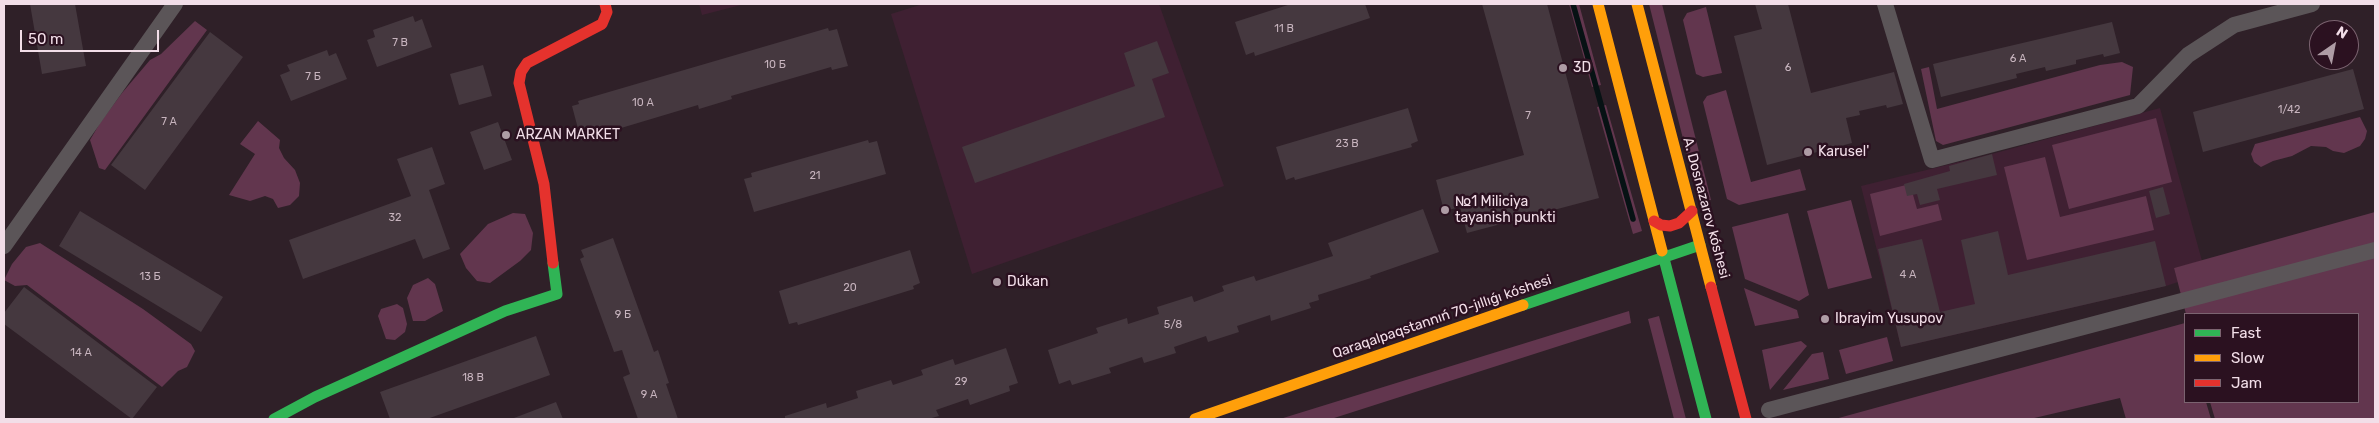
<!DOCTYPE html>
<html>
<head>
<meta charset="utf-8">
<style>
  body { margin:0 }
  #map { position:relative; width:2379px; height:423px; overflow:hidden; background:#2f2028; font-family:Rubik,sans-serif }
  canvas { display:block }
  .frame { position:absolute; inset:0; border:5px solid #f2dee8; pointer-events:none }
  .legend { position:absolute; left:2184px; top:313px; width:175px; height:90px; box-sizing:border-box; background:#2b1120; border:1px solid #7b6370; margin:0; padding:6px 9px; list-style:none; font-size:15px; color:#f2dee8 }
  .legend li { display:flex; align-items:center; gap:10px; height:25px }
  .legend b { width:25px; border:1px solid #7b6370 }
  .north { position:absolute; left:2309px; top:20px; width:50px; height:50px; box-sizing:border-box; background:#2b1120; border:1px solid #7b6370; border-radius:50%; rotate:33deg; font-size:14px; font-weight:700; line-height:20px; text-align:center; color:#f2dee8 }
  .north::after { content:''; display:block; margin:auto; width:18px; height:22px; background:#ae9ca5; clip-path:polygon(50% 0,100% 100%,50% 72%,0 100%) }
  .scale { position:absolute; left:20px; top:30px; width:139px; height:22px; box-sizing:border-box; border:2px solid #f2dee8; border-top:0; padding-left:6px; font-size:15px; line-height:18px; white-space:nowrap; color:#f2dee8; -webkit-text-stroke:4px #2b1120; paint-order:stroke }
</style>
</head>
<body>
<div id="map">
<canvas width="2379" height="423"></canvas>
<div class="frame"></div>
<ul class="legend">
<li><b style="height:6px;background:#30b455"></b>Fast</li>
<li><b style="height:6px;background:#ff9f0a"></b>Slow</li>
<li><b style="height:6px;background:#e5322d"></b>Jam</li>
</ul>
<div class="north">N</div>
<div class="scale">50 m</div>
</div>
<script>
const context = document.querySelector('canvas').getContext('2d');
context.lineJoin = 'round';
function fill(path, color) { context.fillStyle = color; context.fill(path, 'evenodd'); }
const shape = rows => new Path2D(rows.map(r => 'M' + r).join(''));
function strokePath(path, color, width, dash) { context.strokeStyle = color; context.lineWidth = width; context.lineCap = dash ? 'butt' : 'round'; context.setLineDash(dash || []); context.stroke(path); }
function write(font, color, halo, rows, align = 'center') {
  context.font = font + ' Rubik,sans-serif'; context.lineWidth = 5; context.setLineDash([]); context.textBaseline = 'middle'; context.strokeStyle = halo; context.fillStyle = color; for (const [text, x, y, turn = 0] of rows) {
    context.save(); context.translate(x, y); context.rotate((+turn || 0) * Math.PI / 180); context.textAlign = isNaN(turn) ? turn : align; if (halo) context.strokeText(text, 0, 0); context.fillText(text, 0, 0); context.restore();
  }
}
fill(shape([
  [695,4,745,4,702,15,699,4],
  [923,4,1159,4,1224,186,972,274,891,14],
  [2160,108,2202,261,2174,268,2178,282,2166,286,1901,347,1861,186,1992,154]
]), '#3f2032');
fill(shape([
  [1569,4,1579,4,1601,85,1592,87],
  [1649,4,1662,4,1711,200,1699,202],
  [1706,7,1722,73,1703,77,1696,74,1683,20,1687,13],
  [195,21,207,30,105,170,99,168,90,140,100,123,122,93,150,60,161,54],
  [2122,62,2133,67,2130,95,1943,145,1936,141,1921,69,1929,67,1937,109,2100,65],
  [1726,90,1751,182,1800,169,1806,190,1739,205,1727,199,1703,102,1707,96],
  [1606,105,1642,231,1633,234,1597,107],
  [2360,117,2367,131,2365,139,2360,146,2344,153,2333,151,2326,147,2311,146,2292,156,2273,161,2261,167,2254,162,2251,154,2255,144],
  [2156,118,2172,182,2069,209,2052,145],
  [258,121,280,140,279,148,284,158,295,170,300,183,299,196,290,205,278,208,273,199,265,196,250,201,229,195,255,154,240,144],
  [2045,157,2060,217,2146,196,2154,230,2027,260,2004,167],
  [1910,184,1917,209,1938,204,1942,220,1880,236,1870,194],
  [1851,200,1872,278,1828,289,1807,211],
  [2375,212,2375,419,2215,419,2210,402,2358,402,2358,314,2186,314,2174,268],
  [513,213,525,214,533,233,531,250,520,261,490,283,477,281,466,268,460,254,488,224],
  [1788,213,1809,295,1799,301,1745,279,1732,227],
  [40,243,143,309,191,344,195,351,187,367,178,371,162,387,27,285,15,286,4,280,12,264,26,247],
  [428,278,435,284,443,311,425,321,413,321,407,298,413,285],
  [1744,288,1797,310,1799,318,1755,326],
  [397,304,403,308,407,324,405,332,395,340,386,339,378,316,381,309],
  [1629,311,1631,323,1331,419,1280,419],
  [1659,316,1686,419,1674,419,1648,319],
  [2185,323,2185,402,2206,402,2211,419,2126,419,2120,398,2030,419,1835,419],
  [1887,337,1893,361,1846,374,1839,350],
  [1801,341,1807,346,1770,390,1762,350],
  [1823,352,1829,379,1783,390,1812,354]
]), '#62364e');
strokePath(shape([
  [1573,4,1633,219]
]), '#071214', 5.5);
fill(shape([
  [30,4,75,4,86,66,42,74],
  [1291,4,1365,4,1370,18,1255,56,1254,52,1246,55,1235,22],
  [1482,4,1547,4,1599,198,1467,233,1460,207,1444,211,1436,180,1524,155],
  [1755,4,1788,4,1811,93,1894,72,1903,104,1887,108,1886,105,1859,111,1860,115,1846,118,1852,143,1767,165,1734,36,1762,29],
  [413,16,415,22,422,19,432,47,377,67,367,40,375,37,373,30],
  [2112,22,2120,53,2104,57,2103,54,2076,60,2076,64,2046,71,2045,67,2016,74,2017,78,1941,97,1933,64],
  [828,28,829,31,837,29,848,66,832,70,831,67,731,96,732,99,699,109,698,105,581,140,572,106,579,104,578,101],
  [210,32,243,57,145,190,111,165],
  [1157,41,1169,73,1152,79,1165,117,975,183,962,147,1135,86,1124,53],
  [327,50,329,56,336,53,347,79,291,101,280,75,290,71,287,65],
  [483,65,492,96,459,105,450,74],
  [2353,69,2364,109,2203,152,2193,112],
  [1408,108,1418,141,1411,144,1412,147,1295,180,1294,177,1286,180,1276,147],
  [498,122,512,160,484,170,470,132],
  [868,140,869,143,877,141,886,174,754,212,744,179,752,177,751,173],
  [432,147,445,184,429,190,450,249,423,259,415,239,303,279,289,240,411,196,397,159],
  [1992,154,1997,175,1937,189,1940,200,1920,205,1917,194,1907,196,1904,184,1950,171,1949,166],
  [2163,187,2170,214,2156,218,2149,191],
  [1423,209,1439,252,1370,276,1371,278,1318,295,1319,300,1309,303,1311,308,1271,321,1270,315,1237,326,1239,332,1208,342,1206,336,1174,347,1176,353,1144,363,1142,357,1109,368,1111,373,1072,385,1070,380,1059,384,1048,350,1098,333,1096,328,1127,318,1128,324,1159,314,1157,307,1192,296,1194,302,1224,291,1222,286,1254,276,1256,281,1333,256,1328,243],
  [80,211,223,297,201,332,59,246],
  [1998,231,2008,275,2155,241,2166,286,1901,347,1878,249,1922,239,1940,312,1975,304,1961,240],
  [613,238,654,352,658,350,669,383,666,384,678,419,638,419,623,377,630,374,622,350,614,352,580,259,584,257,581,250],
  [910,250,920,283,913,286,914,289,798,325,797,322,789,324,779,291],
  [24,287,157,387,132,419,4,324,4,313],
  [536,336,550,375,427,419,390,419,380,392],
  [1006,348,1018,383,1009,386,1010,391,970,405,968,399,936,410,939,416,928,419,785,419,785,416,826,403,827,408,858,398,856,391,891,380,893,385,923,375,921,370,953,359,955,365],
  [556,402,563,419,514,419,514,418]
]), '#45383f');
strokePath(shape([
  [1885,4,1932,160,2138,106,2188,55,2234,25,2312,4],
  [4,246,175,4],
  [1769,410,2375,250]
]), '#5b5558', 16);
strokePath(shape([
  [1662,251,1706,419],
  [1523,305,1700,245],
  [274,419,315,397,505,311,557,294,553,263]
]), '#30b455', 11);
strokePath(shape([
  [1598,4,1662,251],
  [1637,4,1711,287],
  [1195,419,1523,305]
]), '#ff9f0a', 11);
strokePath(shape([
  [1654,221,1661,225,1670,226,1679,223,1692,211],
  [553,263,544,184,519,83,521,72,527,63,602,24,607,12,605,4],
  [1711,287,1746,419]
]), '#e5322d', 11);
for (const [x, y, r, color] of [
  [1563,68,5,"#ae9ca5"],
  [506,135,5,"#ae9ca5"],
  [1808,152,5,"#ae9ca5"],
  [1445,210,5,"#ae9ca5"],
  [997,282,5,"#ae9ca5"],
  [1825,319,5,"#ae9ca5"]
]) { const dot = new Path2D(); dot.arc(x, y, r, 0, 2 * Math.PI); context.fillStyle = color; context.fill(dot); strokePath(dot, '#2b1120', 2); }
write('11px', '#c7b4be', null, [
  ["11 В",1284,29],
  ["7 В",400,43],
  ["6 А",2018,59],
  ["10 Б",775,65],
  ["6",1788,68],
  ["7 Б",313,77],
  ["10 А",643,103],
  ["1/42",2289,110],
  ["7",1528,116],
  ["7 А",169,122],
  ["23 В",1347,144],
  ["21",815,176],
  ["32",395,218],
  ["4 А",1908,275],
  ["13 Б",150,277],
  ["20",850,288],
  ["9 Б",623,315],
  ["5/8",1173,325],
  ["14 А",81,353],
  ["18 В",473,378],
  ["29",961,382],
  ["9 А",649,395]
]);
write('14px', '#f2dee8', '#2b1120', [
  ["3D",1573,68],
  ["ARZAN MARKET",516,135],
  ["Karusel'",1818,152],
  ["№1 Miliciya",1455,202],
  ["tayanish punkti",1455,218],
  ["Dúkan",1007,282],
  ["Ibrayim Yusupov",1835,319]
], 'left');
write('14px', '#f2dee8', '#2b1120', [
  ["A. Dosnazarov kóshesi",1706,208,75],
  ["Qaraqalpaqstannıń 70-jıllıǵı kóshesi",1442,317,-19]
]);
</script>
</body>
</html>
